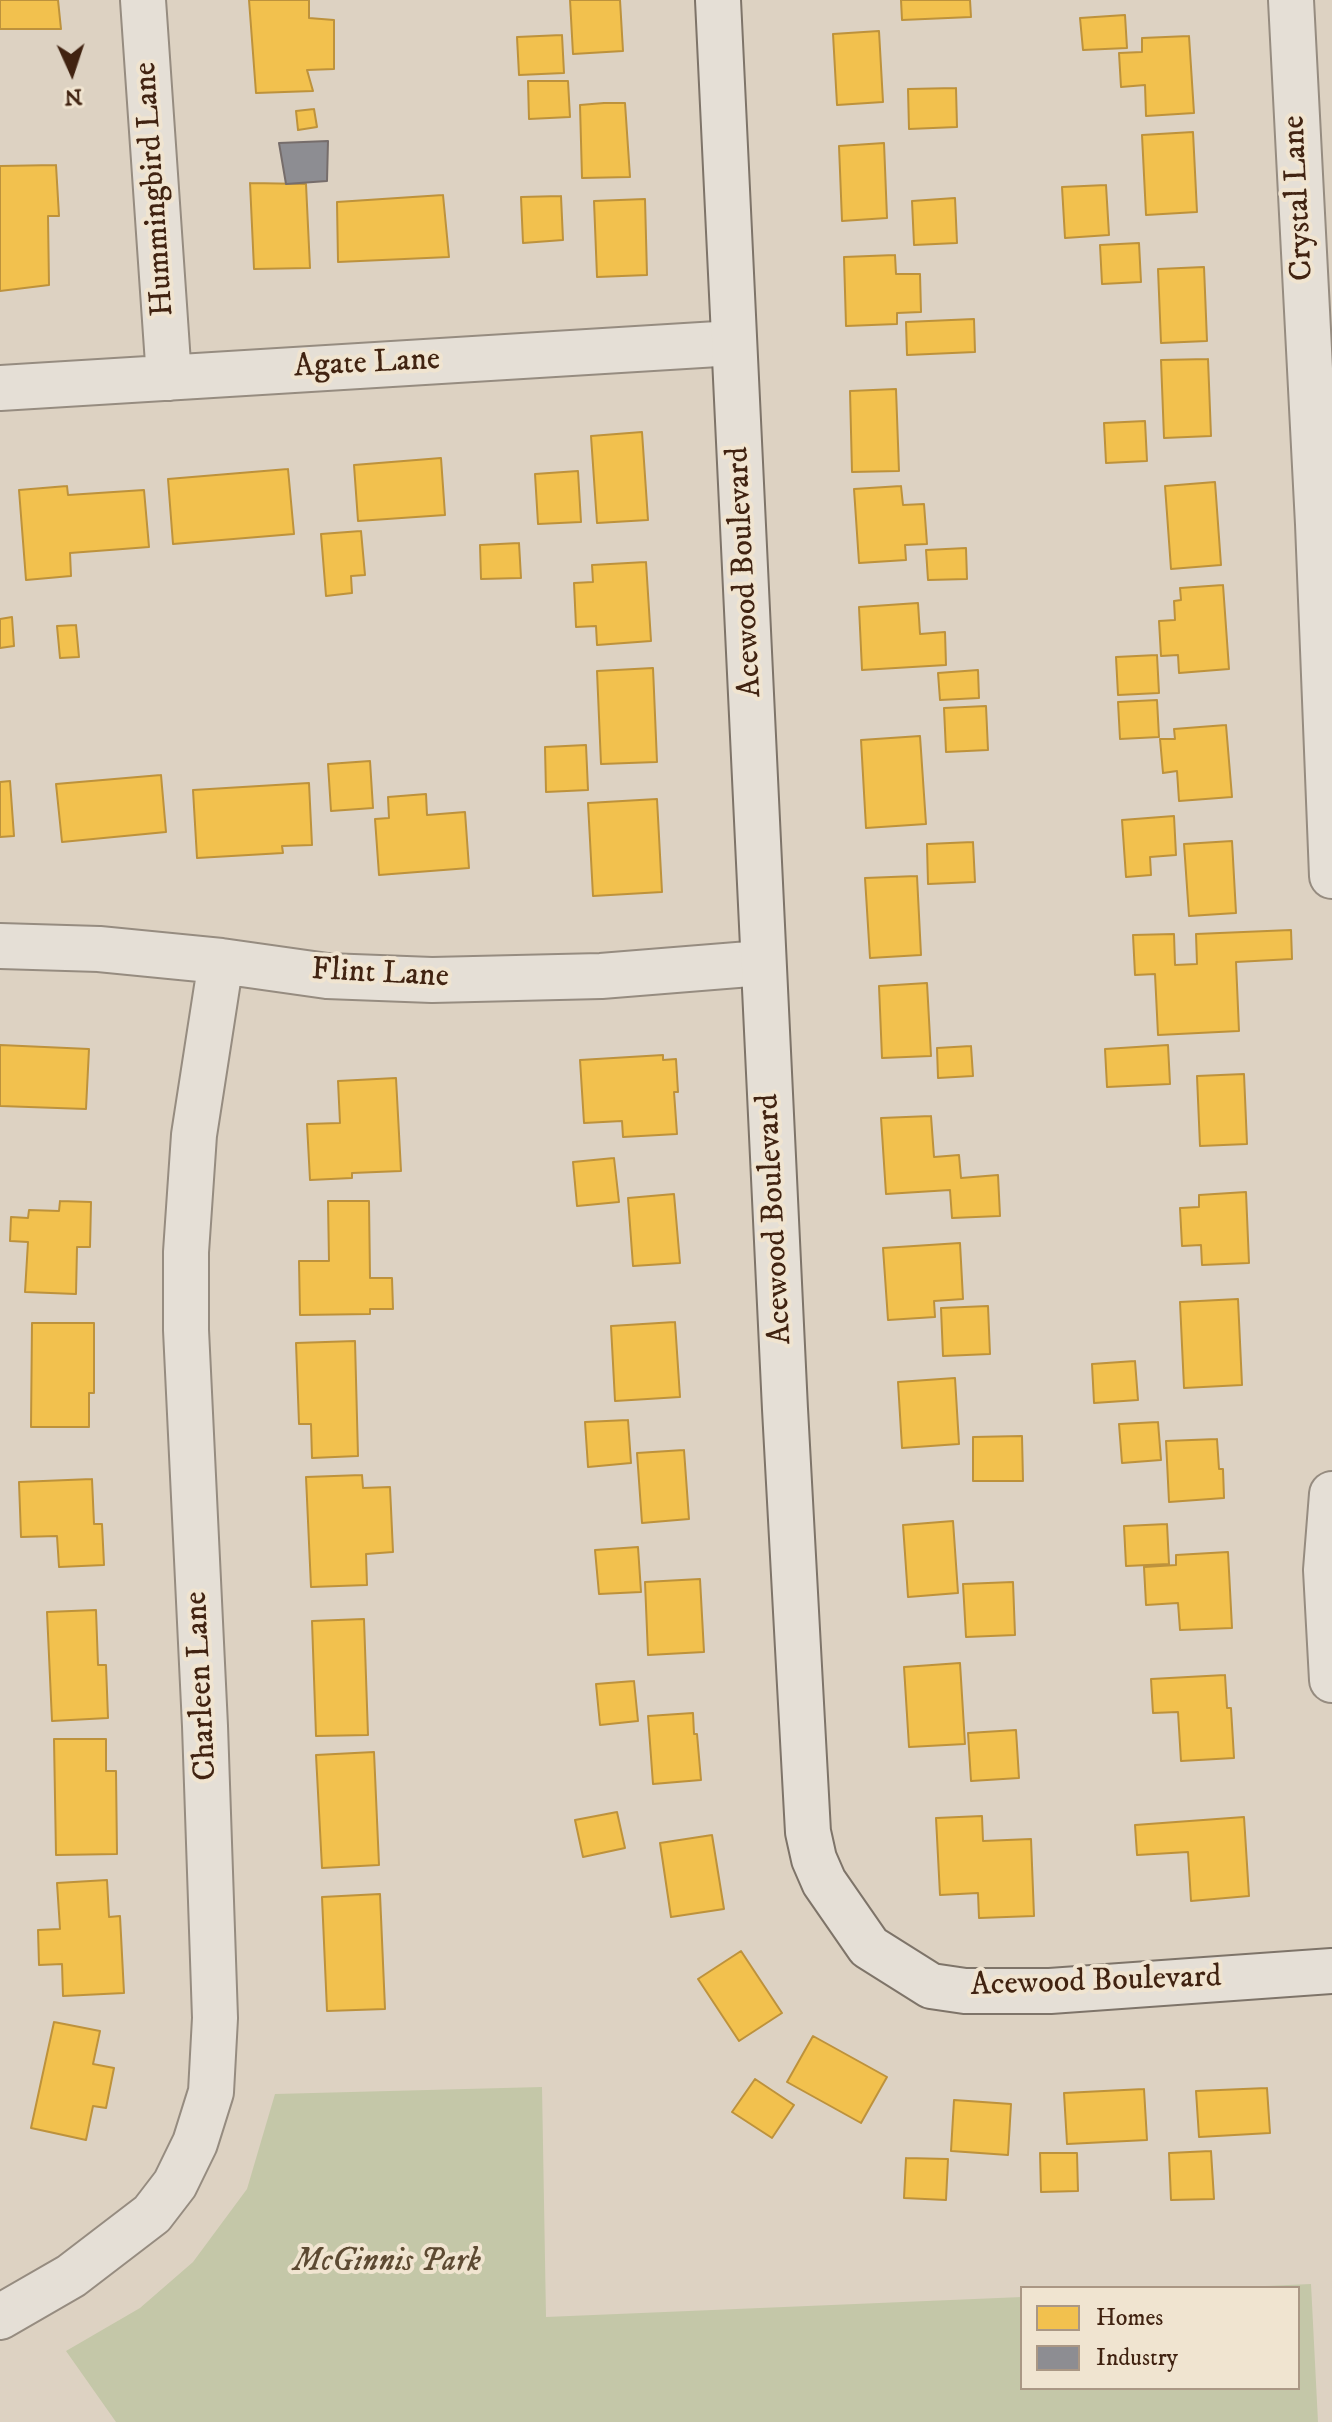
<!DOCTYPE html>
<html>
<head>
<meta charset="utf-8">
<style>
  body { margin:0 }
  #map { position:relative; width:1332px; height:2422px; overflow:hidden; background:#ddd2c2; font-family:"IM FELL DW Pica",serif }
  canvas { display:block }
  .legend { position:absolute; left:1020px; top:2286px; width:280px; height:104px; box-sizing:border-box; background:#f0e4d0; border:2px solid #aa9784; margin:0; padding:10px 14px; list-style:none; font-size:24px; color:#412311 }
  .legend li { display:flex; align-items:center; gap:16px; height:40px }
  .legend b { width:40px; border:2px solid #aa9784 }
  .north { position:absolute; left:32px; top:32px; width:80px; height:80px; -webkit-text-stroke:6px #f0e4d0; paint-order:stroke; rotate:177deg; font-size:22px; font-weight:700; line-height:32px; text-align:center; color:#412311 }
  .north::after { content:''; display:block; margin:auto; width:28px; height:36px; background:#412311; clip-path:polygon(50% 0,100% 100%,50% 72%,0 100%) }
</style>
</head>
<body>
<div id="map">
<canvas width="1332" height="2422"></canvas>
<ul class="legend">
<li><b style="height:22px;background:#f2c14e"></b>Homes</li>
<li><b style="height:22px;background:#8d8d92"></b>Industry</li>
</ul>
<div class="north">N</div>
</div>
<script>
const context = document.querySelector('canvas').getContext('2d');
context.lineJoin = 'round';
function fill(path, color) { context.fillStyle = color; context.fill(path, 'evenodd'); }
const shape = rows => new Path2D(rows.map(r => 'M' + r).join(''));
function strokePath(path, color, width, dash) { context.strokeStyle = color; context.lineWidth = width; context.lineCap = dash ? 'butt' : 'round'; context.setLineDash(dash || []); context.stroke(path); }
function write(font, color, halo, rows, align = 'center') {
  context.font = font + ' "IM FELL DW Pica",serif'; context.lineWidth = 8; context.setLineDash([]); context.textBaseline = 'middle'; context.strokeStyle = halo; context.fillStyle = color; for (const [text, x, y, turn = 0] of rows) {
    context.save(); context.translate(x, y); context.rotate((+turn || 0) * Math.PI / 180); context.textAlign = isNaN(turn) ? turn : align; if (halo) context.strokeText(text, 0, 0); context.fillText(text, 0, 0); context.restore();
  }
}
fill(shape([
  [542,2087,546,2317,1022,2297,1022,2388,1298,2388,1298,2288,1221,2288,1311,2284,1318,2422,116,2422,66,2351,140,2308,193,2262,247,2189,275,2094]
]), '#c4c7a8');
const homes = shape([
  [0,0,58,0,61,29,0,29,0,0],
  [249,0,309,0,309,18,334,20,334,69,307,70,313,91,256,93,249,0],
  [570,0,620,0,623,51,573,54,570,0],
  [901,0,970,0,971,17,902,20,901,0],
  [1125,15,1127,48,1083,50,1080,18,1125,15],
  [879,31,883,102,837,105,833,34,879,31],
  [562,35,564,73,519,75,517,37,562,35],
  [1189,36,1194,113,1146,116,1145,85,1121,87,1119,53,1142,52,1142,38,1189,36],
  [528,81,568,81,570,117,529,119,528,81],
  [956,88,957,127,909,129,908,89,956,88],
  [604,103,625,103,630,177,582,178,580,105,604,103],
  [314,109,317,127,298,130,296,111,314,109],
  [1193,132,1197,212,1146,215,1142,135,1193,132],
  [884,143,887,218,842,221,839,146,884,143],
  [56,165,59,216,48,216,49,285,0,291,0,166,56,165],
  [250,183,306,184,310,268,254,269,250,183],
  [1106,185,1109,235,1065,238,1062,187,1106,185],
  [443,195,449,257,338,262,337,202,443,195],
  [561,196,563,240,523,243,521,197,561,196],
  [955,198,957,243,914,245,912,201,955,198],
  [645,199,647,275,597,277,594,201,645,199],
  [1139,243,1141,282,1102,284,1100,245,1139,243],
  [895,255,896,274,920,274,921,312,897,313,897,324,846,326,844,257,895,255],
  [1204,267,1207,341,1161,343,1158,269,1204,267],
  [974,319,975,352,907,355,906,322,974,319],
  [1208,359,1211,436,1164,438,1161,360,1208,359],
  [896,389,899,471,852,472,850,391,896,389],
  [1145,421,1147,461,1106,463,1104,423,1145,421],
  [642,432,648,520,597,523,591,436,642,432],
  [441,458,445,515,358,521,354,465,441,458],
  [288,469,294,534,173,544,168,479,288,469],
  [578,471,581,522,538,524,535,474,578,471],
  [1215,482,1221,565,1171,569,1165,486,1215,482],
  [67,486,68,495,144,490,149,547,70,553,71,576,26,580,19,490,67,486],
  [901,486,903,505,924,504,927,544,905,545,906,560,859,563,854,489,901,486],
  [361,531,365,575,351,576,352,593,326,596,321,534,361,531],
  [519,543,521,578,481,579,480,545,519,543],
  [966,548,967,579,928,580,926,550,966,548],
  [646,562,651,641,597,645,596,626,576,627,574,583,593,582,592,565,646,562],
  [1223,585,1229,669,1179,673,1178,655,1161,656,1159,621,1175,620,1174,601,1181,600,1180,588,1223,585],
  [918,603,920,634,945,632,946,665,862,670,859,607,918,603],
  [12,617,14,646,0,648,0,619,12,617],
  [76,625,79,657,60,658,57,626,76,625],
  [1157,655,1159,693,1118,695,1116,657,1157,655],
  [653,668,657,762,601,764,597,671,653,668],
  [978,670,979,698,940,700,938,673,978,670],
  [1157,700,1159,737,1120,739,1118,702,1157,700],
  [986,706,988,750,946,752,944,708,986,706],
  [1226,725,1232,797,1179,801,1177,771,1163,773,1160,739,1175,739,1174,729,1226,725],
  [920,736,926,824,866,828,861,740,920,736],
  [586,745,588,790,546,792,545,747,586,745],
  [370,761,373,808,331,811,328,764,370,761],
  [161,775,166,832,62,842,56,784,161,775],
  [10,781,14,836,0,837,0,782,10,781],
  [309,783,312,845,282,846,283,853,197,858,193,790,309,783],
  [426,794,427,815,465,812,469,868,379,875,375,819,389,818,388,797,426,794],
  [657,799,662,892,593,896,588,803,657,799],
  [1174,816,1176,855,1150,857,1151,875,1126,877,1122,820,1174,816],
  [1232,841,1236,913,1189,916,1184,844,1232,841],
  [973,842,975,882,928,884,927,844,973,842],
  [917,876,921,955,870,958,865,878,917,876],
  [1291,930,1292,959,1236,962,1239,1031,1158,1035,1155,974,1135,975,1133,935,1174,934,1175,965,1197,964,1196,934,1291,930],
  [927,983,931,1056,882,1058,879,986,927,983],
  [0,1045,89,1049,86,1109,0,1106,0,1045],
  [1168,1045,1170,1084,1107,1087,1105,1049,1168,1045],
  [971,1046,973,1076,938,1078,937,1048,971,1046],
  [663,1055,663,1060,676,1059,678,1092,674,1092,677,1134,623,1137,622,1121,584,1123,580,1060,663,1055],
  [1244,1074,1247,1144,1200,1146,1197,1076,1244,1074],
  [396,1078,401,1171,352,1173,352,1178,310,1180,307,1124,340,1123,338,1081,396,1078],
  [931,1116,934,1157,959,1155,961,1178,998,1175,1000,1216,952,1218,950,1190,886,1194,881,1118,931,1116],
  [614,1158,619,1202,577,1206,573,1162,614,1158],
  [1246,1192,1249,1263,1202,1265,1201,1245,1182,1246,1180,1208,1199,1207,1199,1195,1246,1192],
  [674,1194,680,1263,633,1266,628,1198,674,1194],
  [60,1201,91,1202,90,1247,77,1247,76,1294,25,1292,28,1242,10,1241,11,1217,28,1218,29,1210,59,1211,60,1201],
  [328,1201,369,1201,370,1278,392,1278,393,1309,370,1309,370,1314,300,1315,299,1261,329,1261,328,1201],
  [960,1243,963,1299,934,1301,935,1317,888,1320,883,1248,960,1243],
  [1238,1299,1242,1385,1184,1388,1180,1302,1238,1299],
  [988,1306,990,1354,943,1356,941,1308,988,1306],
  [675,1322,680,1397,615,1401,611,1326,675,1322],
  [32,1323,94,1323,94,1393,89,1393,89,1427,31,1427,32,1323],
  [355,1341,358,1456,312,1458,311,1424,299,1424,296,1343,355,1341],
  [1135,1361,1138,1400,1094,1403,1092,1364,1135,1361],
  [955,1378,959,1444,902,1448,898,1382,955,1378],
  [628,1420,631,1463,588,1467,585,1422,628,1420],
  [1158,1422,1161,1460,1122,1463,1119,1424,1158,1422],
  [1022,1436,1023,1481,973,1481,973,1437,1022,1436],
  [1217,1439,1219,1469,1223,1469,1224,1498,1169,1502,1166,1441,1217,1439],
  [684,1450,689,1519,642,1523,637,1453,684,1450],
  [362,1475,363,1488,390,1487,393,1552,366,1554,367,1585,311,1587,306,1477,362,1475],
  [92,1479,94,1524,102,1524,104,1565,59,1567,57,1536,21,1537,19,1482,92,1479],
  [953,1521,958,1593,908,1597,903,1525,953,1521],
  [1167,1524,1169,1564,1126,1566,1124,1526,1167,1524],
  [638,1547,641,1592,599,1594,595,1550,638,1547],
  [1228,1552,1232,1628,1180,1630,1178,1603,1146,1605,1144,1567,1176,1565,1176,1555,1228,1552],
  [700,1579,704,1652,648,1655,645,1582,700,1579],
  [1013,1582,1015,1635,966,1637,963,1584,1013,1582],
  [96,1610,98,1665,106,1665,108,1718,52,1721,47,1612,96,1610],
  [364,1619,368,1735,316,1736,312,1621,364,1619],
  [960,1663,965,1744,909,1747,904,1667,960,1663],
  [1225,1675,1227,1708,1231,1708,1234,1758,1181,1761,1178,1712,1153,1713,1151,1679,1225,1675],
  [634,1681,638,1721,600,1725,596,1684,634,1681],
  [693,1713,694,1734,697,1734,701,1780,653,1784,648,1716,693,1713],
  [1016,1730,1019,1778,971,1781,968,1733,1016,1730],
  [54,1739,106,1739,106,1771,116,1771,117,1854,56,1855,54,1739],
  [374,1752,379,1865,322,1868,316,1755,374,1752],
  [617,1812,625,1848,583,1857,575,1820,617,1812],
  [982,1816,983,1841,1031,1839,1034,1916,979,1918,978,1893,940,1895,936,1818,982,1816],
  [1244,1817,1249,1896,1191,1901,1188,1852,1137,1855,1135,1825,1244,1817],
  [712,1835,724,1909,671,1917,660,1843,712,1835],
  [107,1880,109,1917,120,1916,124,1993,63,1996,62,1964,39,1965,38,1930,60,1929,57,1883,107,1880],
  [380,1894,385,2009,327,2011,322,1897,380,1894],
  [741,1951,782,2013,739,2041,698,1979,741,1951],
  [54,2022,100,2031,93,2064,114,2068,106,2108,93,2106,86,2140,31,2128,54,2022],
  [813,2036,887,2077,861,2123,787,2082,813,2036],
  [755,2079,794,2105,772,2138,732,2112,755,2079],
  [1267,2088,1270,2133,1199,2137,1196,2091,1267,2088],
  [1144,2089,1147,2140,1067,2144,1064,2093,1144,2089],
  [954,2100,1011,2104,1008,2155,951,2151,954,2100],
  [1211,2151,1214,2199,1171,2200,1169,2153,1211,2151],
  [1040,2153,1077,2153,1078,2191,1041,2192,1040,2153],
  [906,2158,948,2159,946,2200,904,2198,906,2158]
]);
fill(homes, '#f2c14e');
strokePath(homes, '#bd923c', 2);
const industry = shape([
  [328,141,327,181,286,184,279,143,328,141]
]);
fill(industry, '#8d8d92');
strokePath(industry, '#766d6b', 2);
const street = shape([
  [143,0,169,378],
  [1291,0,1318,524,1332,876],
  [0,388,734,343],
  [0,946,99,949,221,961,327,976,432,980,601,976,762,963],
  [1332,1494,1326,1570,1332,1680],
  [0,2317,71,2276,152,2214,175,2184,195,2143,211,2092,215,2018,205,1726,186,1330,186,1252,194,1135,221,961]
]);
const secondary = shape([
  [718,0,785,1409,808,1832,814,1859,824,1882,869,1947,931,1986,965,1991,1050,1991,1332,1971]
]);
strokePath(street, '#968c80', 48);
strokePath(secondary, '#7e7469', 48);
strokePath(street, '#e5dfd6', 44);
strokePath(secondary, '#e5dfd6', 44);
write('32px', '#412311', '#f0e4d0', [
  ["Hummingbird Lane",156,189,-94],
  ["Crystal Lane",1300,198,-93],
  ["Agate Lane",367,365,-3],
  ["Acewood Boulevard",746,572,-93],
  ["Flint Lane",380,975,3],
  ["Acewood Boulevard",776,1219,-93],
  ["Charleen Lane",203,1686,-93],
  ["Acewood Boulevard",1096,1983,-2]
]);
write('italic 32px', '#5d4a32', '#f0e4d0', [
  ["McGinnis Park",387,2263]
]);
</script>
</body>
</html>
